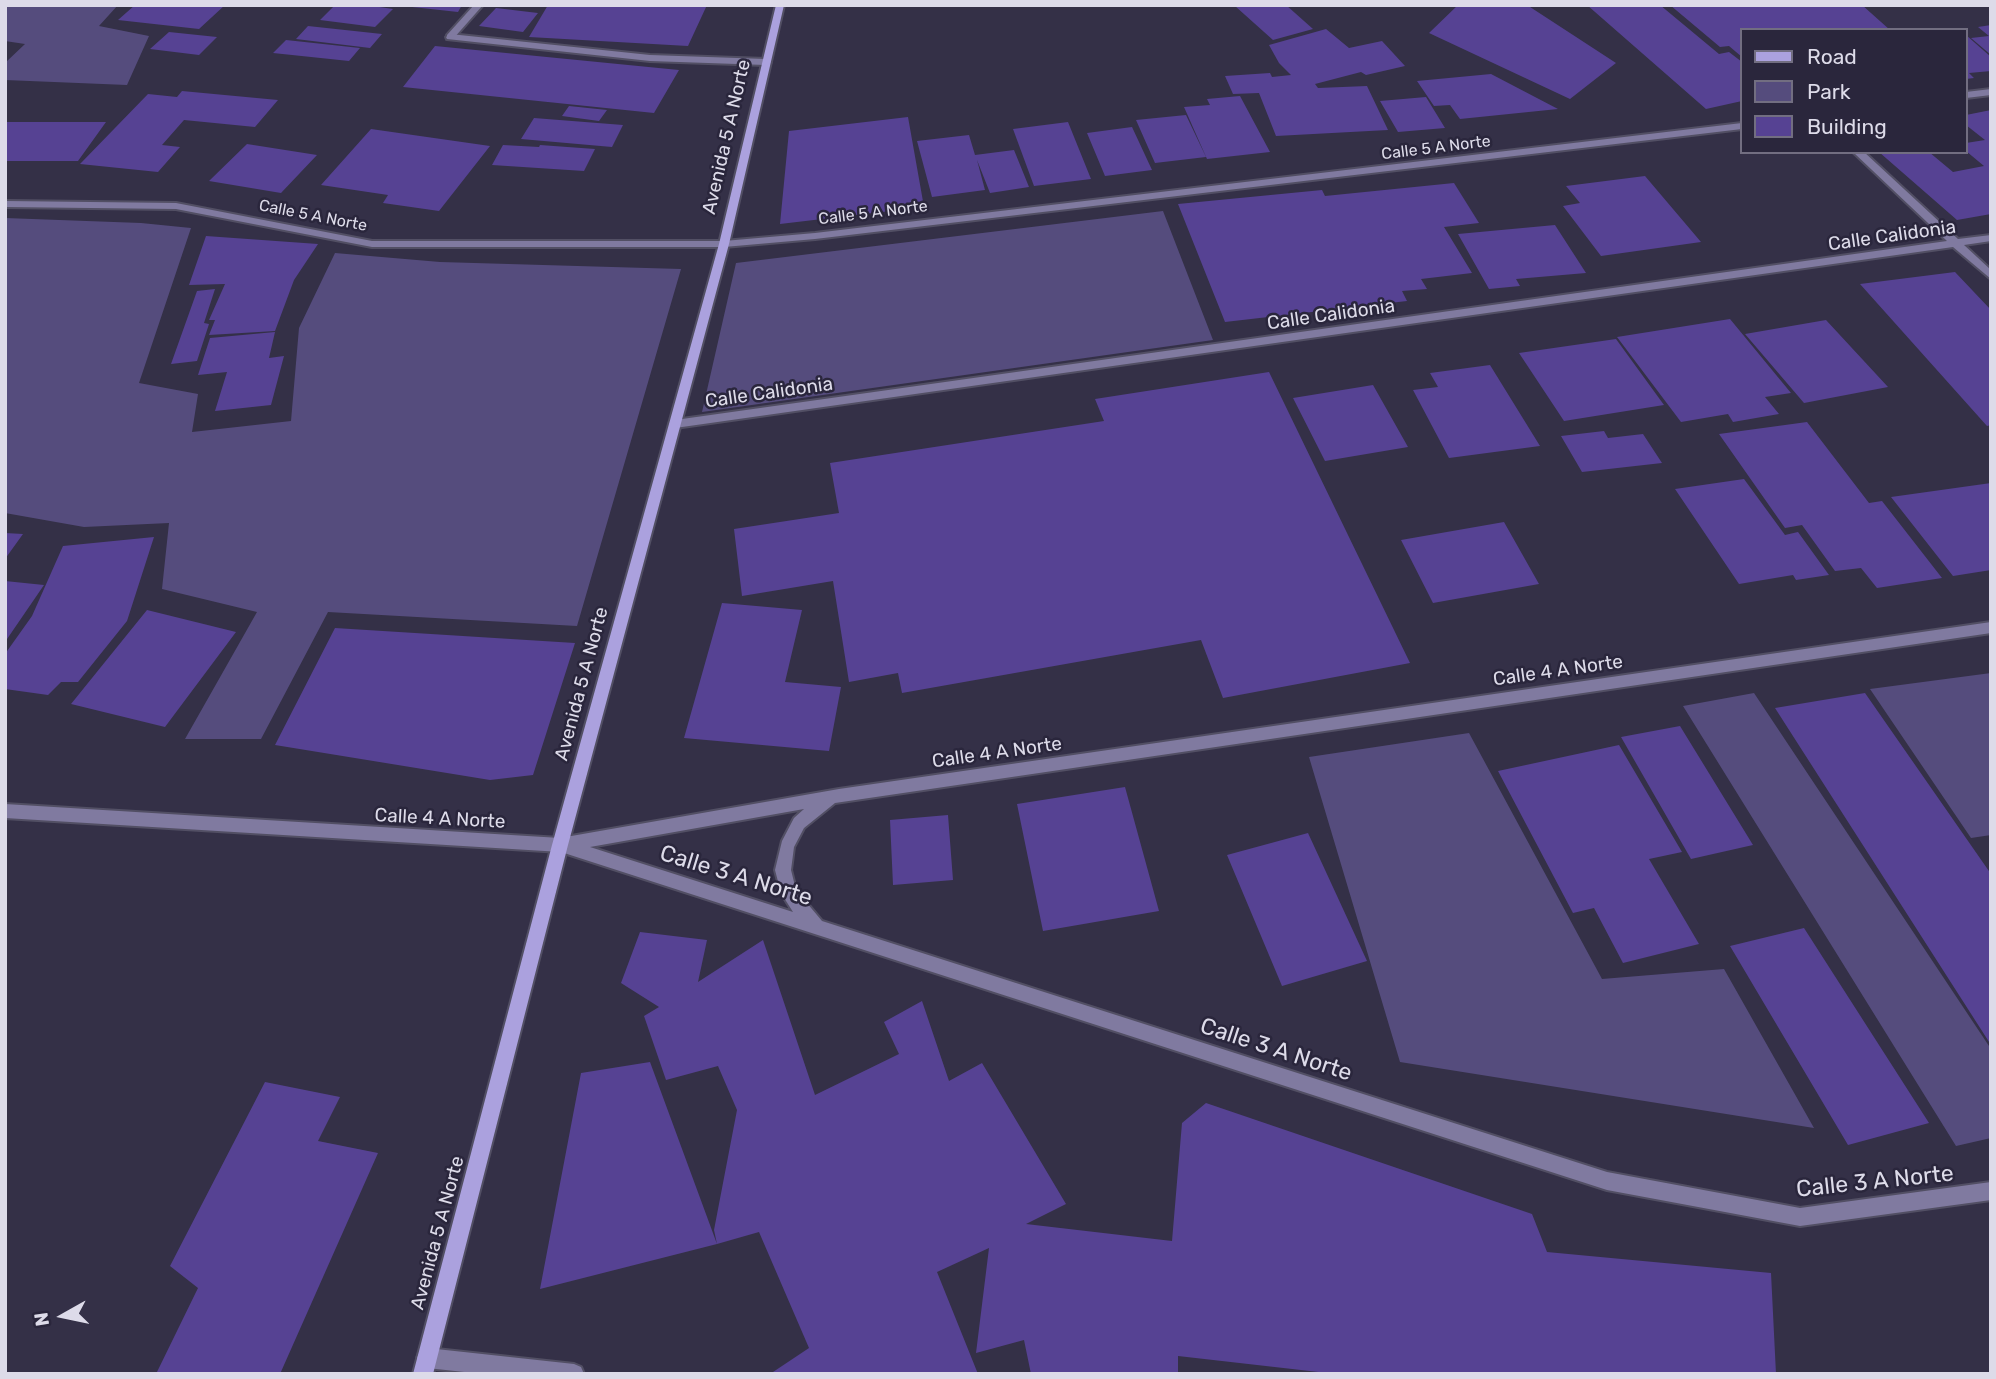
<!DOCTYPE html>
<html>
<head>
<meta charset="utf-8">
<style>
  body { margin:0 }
  #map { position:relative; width:1996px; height:1379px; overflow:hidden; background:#343047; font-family:Rubik,sans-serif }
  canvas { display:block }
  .frame { position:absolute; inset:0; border:7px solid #dddbe9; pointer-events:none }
  .legend { position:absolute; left:1740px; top:28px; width:228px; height:126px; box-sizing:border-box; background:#2a263c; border:2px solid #726e81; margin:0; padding:9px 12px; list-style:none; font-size:21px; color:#dddbe9 }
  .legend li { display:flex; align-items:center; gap:14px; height:35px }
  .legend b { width:35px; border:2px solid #726e81 }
  .north { position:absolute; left:28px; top:1281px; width:70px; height:70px; -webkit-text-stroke:5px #2a263c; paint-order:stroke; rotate:261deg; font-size:19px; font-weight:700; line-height:28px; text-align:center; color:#dddbe9 }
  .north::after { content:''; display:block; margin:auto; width:24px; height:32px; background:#dddbe9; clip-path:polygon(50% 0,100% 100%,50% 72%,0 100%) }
</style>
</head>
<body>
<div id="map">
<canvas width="1996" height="1379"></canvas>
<div class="frame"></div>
<ul class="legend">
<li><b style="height:9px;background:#aba1de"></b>Road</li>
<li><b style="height:19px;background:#554c7d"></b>Park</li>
<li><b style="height:19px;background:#564293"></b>Building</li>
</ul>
<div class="north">N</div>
</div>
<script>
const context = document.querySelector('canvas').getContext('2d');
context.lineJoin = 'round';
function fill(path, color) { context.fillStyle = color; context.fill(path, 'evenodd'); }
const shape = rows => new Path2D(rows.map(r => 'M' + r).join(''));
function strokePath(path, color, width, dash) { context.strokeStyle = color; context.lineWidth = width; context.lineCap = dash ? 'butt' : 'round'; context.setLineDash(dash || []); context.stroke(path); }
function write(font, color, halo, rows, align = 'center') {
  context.font = font + ' Rubik,sans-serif'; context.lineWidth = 5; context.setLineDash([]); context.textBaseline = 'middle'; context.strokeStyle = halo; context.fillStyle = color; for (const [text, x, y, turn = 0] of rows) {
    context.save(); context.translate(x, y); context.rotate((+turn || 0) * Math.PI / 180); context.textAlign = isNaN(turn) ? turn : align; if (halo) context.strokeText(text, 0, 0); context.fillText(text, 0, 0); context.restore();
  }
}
fill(shape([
  [5,5,118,5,99,26,149,36,127,85,5,80,5,63,25,44,5,41],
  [1163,211,1213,340,702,412,736,263],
  [5,218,141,223,191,228,139,383,198,394,192,432,291,421,299,328,335,253,440,262,681,269,577,626,328,612,261,739,185,739,257,612,162,589,169,523,84,527,5,513],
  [1991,673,1991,835,1971,838,1870,689],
  [1754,693,1991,1049,1991,1138,1956,1146,1683,706],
  [1469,733,1602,979,1724,969,1814,1128,1400,1062,1309,757]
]), '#554c7d');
fill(shape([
  [135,5,225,5,199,29,118,20],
  [335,5,366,5,393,9,375,27,320,20],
  [394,5,462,5,458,12],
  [548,5,707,5,688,46,529,37],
  [1238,5,1286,5,1313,29,1273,40,1235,6],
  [1458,5,1527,5,1616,63,1570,99,1429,33],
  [1587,5,1660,5,1719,54,1729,52,1742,62,1742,101,1706,109],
  [1670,5,1862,5,1890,30,1742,30,1742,57,1729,46,1720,47],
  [496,8,538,13,523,32,479,26],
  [1991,25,1991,55,1971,38,1989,36,1978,27],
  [308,26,382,34,370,48,296,39],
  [1326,29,1349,48,1382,41,1405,66,1366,75,1361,72,1315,84,1318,88,1367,86,1388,130,1276,136,1259,93,1233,94,1225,76,1270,73,1272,77,1291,75,1279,63,1269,45],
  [169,32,217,37,199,55,150,49],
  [1966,35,1991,57,1991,71,1969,73,1974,78,1966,79],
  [286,40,360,48,349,61,273,53],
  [435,46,679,70,654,113,403,87],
  [1491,74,1558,109,1460,119,1450,105,1434,106,1417,81],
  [182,91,278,100,255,127,184,120,162,145,180,147,158,172,80,164,148,94,177,97],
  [1240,96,1270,152,1207,159,1184,107,1210,105,1207,99],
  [1426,97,1445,128,1398,132,1380,101],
  [569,106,607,110,599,121,562,116],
  [1991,110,1991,214,1957,220,1879,152,1929,152,1953,172,1984,166,1966,151,1966,143,1985,140,1966,125,1966,115],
  [1186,115,1206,157,1155,163,1136,120],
  [908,117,924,207,780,224,789,131],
  [534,118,623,125,612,147,521,139],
  [5,122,106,122,78,161,5,161],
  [1068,122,1091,179,1034,186,1013,129],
  [1132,127,1152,170,1105,176,1087,133],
  [371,129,490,146,439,211,383,203,388,195,321,185],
  [969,135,975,155,1014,150,1029,187,990,193,977,160,985,190,932,197,917,141],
  [247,144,317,155,281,193,209,181],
  [503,145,539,147,540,145,595,149,584,171,492,165],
  [1645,176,1701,242,1601,256,1563,206,1580,203,1566,186],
  [1454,183,1479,223,1444,227,1472,273,1421,279,1427,289,1402,291,1407,301,1225,322,1178,204,1322,190,1325,196],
  [1555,225,1586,273,1516,279,1520,286,1489,289,1458,234],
  [206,236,318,244,294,280,275,331,209,335,215,320,209,320,225,284,189,285],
  [1955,272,1991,310,1991,425,1987,426,1860,284],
  [215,289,204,323,209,324,197,361,171,364,197,291],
  [1730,319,1791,393,1765,397,1779,414,1733,422,1728,414,1681,422,1617,337],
  [1826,320,1888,387,1804,403,1745,334],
  [275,332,269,358,284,356,271,405,215,411,227,372,198,375,210,338],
  [1616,339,1664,405,1564,421,1519,353],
  [1490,365,1540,446,1449,458,1413,390,1438,387,1430,373],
  [1269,372,1410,663,1223,698,1201,640,902,693,898,673,849,682,833,581,742,596,734,529,839,513,830,463,1104,421,1095,399],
  [1373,385,1408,447,1325,461,1293,398],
  [1807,422,1869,503,1882,501,1942,578,1877,588,1861,568,1835,571,1802,525,1785,528,1719,434],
  [1604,431,1608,438,1643,434,1662,463,1582,472,1561,436],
  [1744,479,1785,535,1798,532,1829,575,1796,580,1793,575,1739,584,1675,489],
  [1991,483,1991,570,1953,576,1891,497],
  [1504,522,1539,584,1433,603,1401,540],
  [5,533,23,534,5,559],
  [154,537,127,621,78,682,61,682,48,695,5,689,5,654,32,616,63,546],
  [5,581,44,585,5,642],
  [722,603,802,610,785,682,841,687,829,751,684,738],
  [147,610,236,632,165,727,71,704],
  [335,628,575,643,533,775,490,780,275,745],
  [1865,693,1991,874,1991,1045,1775,708],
  [1680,726,1753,845,1691,859,1621,737],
  [1619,745,1682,852,1649,859,1699,944,1623,963,1594,908,1573,913,1498,771],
  [1125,787,1159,911,1043,931,1017,804],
  [948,815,953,880,893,885,890,820],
  [1308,833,1367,961,1282,986,1227,855],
  [1804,928,1929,1123,1848,1145,1730,946],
  [640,932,707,940,698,982,763,940,815,1095,899,1054,884,1022,922,1001,949,1081,982,1063,1066,1204,1026,1224,1172,1241,1182,1123,1206,1103,1532,1214,1547,1252,1771,1273,1776,1374,1336,1374,1178,1356,1178,1374,1031,1374,1024,1340,976,1353,989,1248,937,1272,978,1374,770,1374,809,1348,759,1232,717,1244,714,1230,737,1110,718,1066,666,1080,644,1016,659,1007,621,983],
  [650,1062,717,1244,540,1289,581,1073],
  [265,1082,340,1097,318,1141,378,1153,280,1374,156,1374,198,1288,170,1266]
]), '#564293');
const service = shape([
  [474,5,483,5,453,39,447,39,447,35,474,5],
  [427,1348,574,1364,581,1367,584,1374,483,1374,427,1368,420,1365,417,1358,420,1351,427,1348]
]);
const minor = shape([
  [450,34,650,55,766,59,771,62,766,65,650,61,447,39,446,37,450,34],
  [1991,89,1991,95,1966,98,1966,92,1991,89],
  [1742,123,1742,129,815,239,724,247,372,247,176,209,5,207,5,201,176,203,372,241,724,241,815,233,1742,123],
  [1853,152,1864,152,1958,239,1991,235,1991,241,1964,245,1991,270,1991,279,1953,247,675,428,669,424,675,420,1947,241,1853,152],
  [1991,622,1991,633,835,803,804,828,794,847,791,870,796,890,822,921,1607,1172,1800,1208,1991,1182,1991,1200,1800,1226,1607,1190,561,852,5,818,5,804,560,838,839,789,1991,622],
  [804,809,794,818,782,841,775,870,781,893,793,912,590,847,804,809]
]);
const secondary = shape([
  [776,5,784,5,729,244,568,845,433,1374,413,1374,552,845,719,244,776,5]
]);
strokePath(service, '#524f64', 4);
strokePath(minor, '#524f64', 4);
strokePath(secondary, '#524f64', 4);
fill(service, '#807aa0');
fill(minor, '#807aa0');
fill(secondary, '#aba1de');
write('16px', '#dddbe9', '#2a263c', [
  ["Calle 5 A Norte",1436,148,-7],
  ["Calle 5 A Norte",873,213,-7],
  ["Calle 5 A Norte",313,216,11]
]);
write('19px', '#dddbe9', '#2a263c', [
  ["Avenida 5 A Norte",727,137,-77],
  ["Calle Calidonia",1892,236,-8],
  ["Calle Calidonia",1331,315,-8],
  ["Calle Calidonia",769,393,-8],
  ["Calle 4 A Norte",1558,671,-8],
  ["Avenida 5 A Norte",582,684,-75],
  ["Calle 4 A Norte",997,753,-8],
  ["Calle 4 A Norte",440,819,3],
  ["Avenida 5 A Norte",438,1233,-75]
]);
write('23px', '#dddbe9', '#2a263c', [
  ["Calle 3 A Norte",736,876,17],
  ["Calle 3 A Norte",1276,1050,18],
  ["Calle 3 A Norte",1875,1182,-6]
]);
</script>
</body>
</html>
